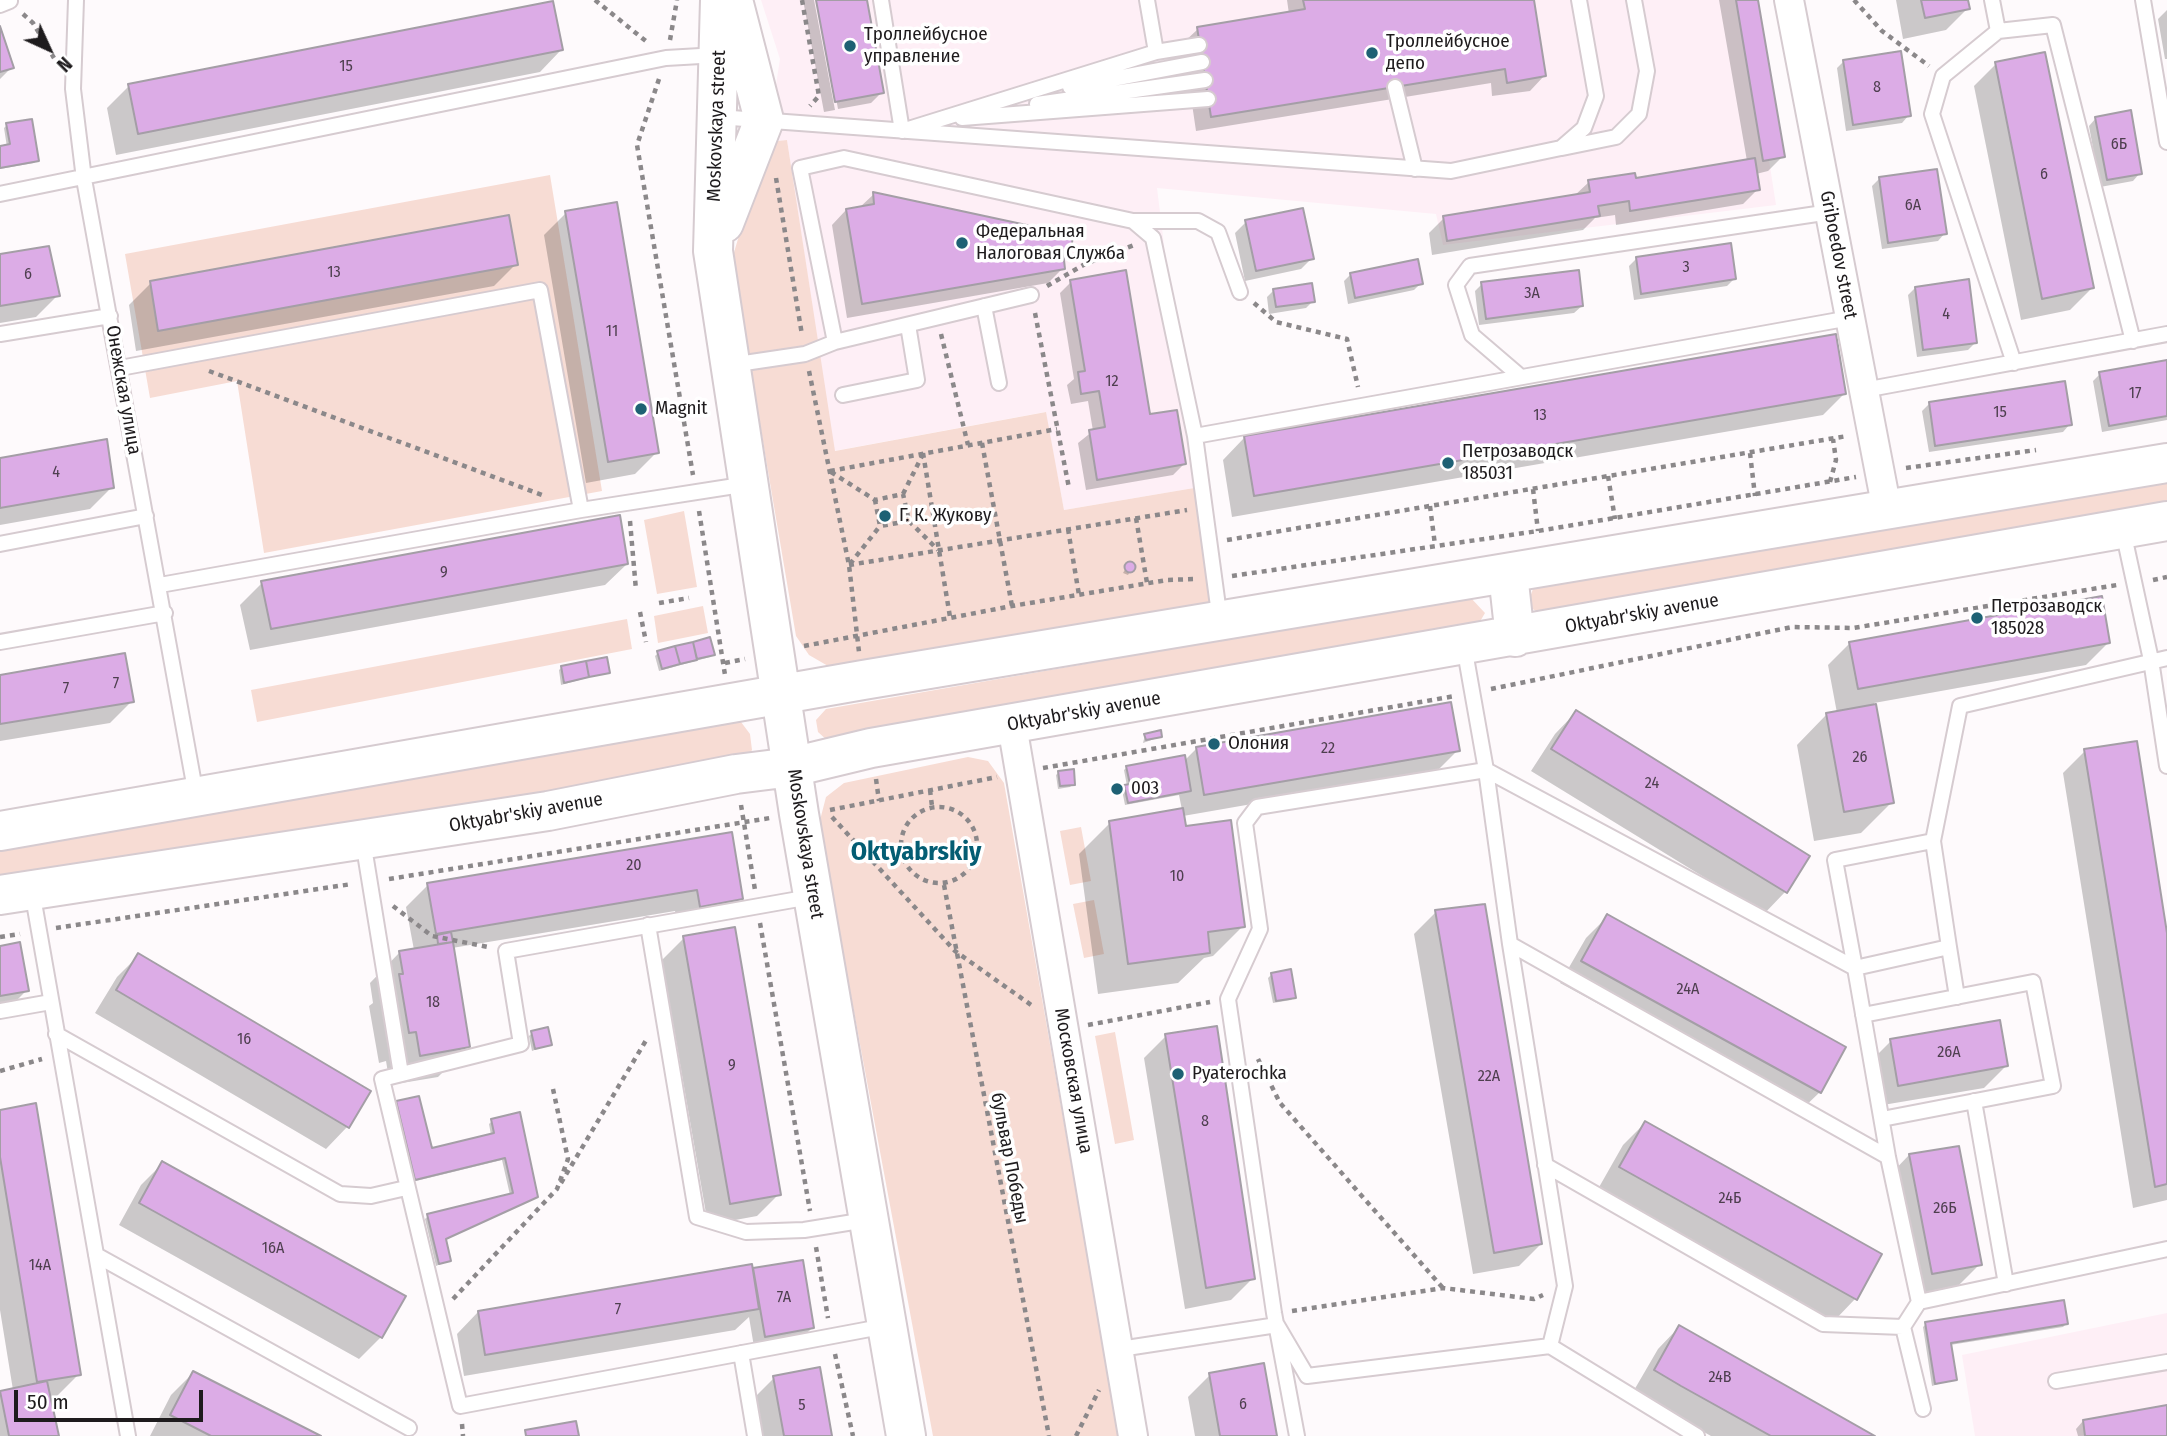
<!DOCTYPE html>
<html>
<head>
<meta charset="utf-8">
<style>
  body { margin:0 }
  #map { position:relative; width:2167px; height:1436px; overflow:hidden; background:#fefafc; font-family:"Fira Sans Condensed",sans-serif }
  canvas { display:block }
  .north { position:absolute; left:14px; top:14px; width:70px; height:70px; -webkit-text-stroke:5px #fff; paint-order:stroke; rotate:135deg; font-size:19px; font-weight:700; line-height:28px; text-align:center; color:#1e1b1d }
  .north::after { content:''; display:block; margin:auto; width:24px; height:32px; background:#1e1b1d; clip-path:polygon(50% 0,100% 100%,50% 72%,0 100%) }
  .scale { position:absolute; left:14px; top:1390px; width:189px; height:32px; box-sizing:border-box; border:4px solid #1e1b1d; border-top:0; padding-left:9px; font-size:21px; line-height:24px; white-space:nowrap; color:#1e1b1d; -webkit-text-stroke:5px #fff; paint-order:stroke }
</style>
</head>
<body>
<div id="map">
<canvas width="2167" height="1436"></canvas>
<div class="north">N</div>
<div class="scale">50 m</div>
</div>
<script>
const context = document.querySelector('canvas').getContext('2d');
context.lineJoin = 'round';
function fill(path, color) { context.fillStyle = color; context.fill(path, 'evenodd'); }
const shape = rows => new Path2D(rows.map(r => 'M' + r).join(''));
function strokePath(path, color, width, dash) { context.strokeStyle = color; context.lineWidth = width; context.lineCap = dash ? 'butt' : 'round'; context.setLineDash(dash || []); context.stroke(path); }
function write(font, color, halo, rows, align = 'center') {
  context.font = font + ' "Fira Sans Condensed",sans-serif'; context.lineWidth = 7; context.setLineDash([]); context.textBaseline = 'middle'; context.strokeStyle = halo; context.fillStyle = color; for (const [text, x, y, turn = 0] of rows) {
    context.save(); context.translate(x, y); context.rotate((+turn || 0) * Math.PI / 180); context.textAlign = isNaN(turn) ? turn : align; if (halo) context.strokeText(text, 0, 0); context.fillText(text, 0, 0); context.restore();
  }
}
fill(shape([
  [761,0,1744,0,1776,205,1443,245,1436,214,1157,188,1194,488,1064,510,1045,412,834,451,787,140,767,142,780,59],
  [2167,1313,2167,1436,1975,1436,1962,1355]
]), '#feeff6');
fill(shape([
  [787,140,835,451,1046,412,1064,510,1194,488,1217,605,828,666,809,655,796,636,732,259,767,142],
  [550,175,602,491,264,553,237,381,150,398,125,254],
  [2167,476,2167,509,1547,617,1527,606,1534,586],
  [684,511,697,587,657,594,644,520],
  [1470,597,1485,613,1475,630,829,742,818,732,816,720,826,709],
  [703,606,708,633,658,643,654,616],
  [627,619,632,649,257,722,251,690],
  [741,722,750,734,752,750,746,760,0,895,0,847],
  [968,757,988,761,1004,783,1119,1436,933,1436,819,824,826,797,844,783],
  [1081,827,1091,881,1070,885,1060,831],
  [1094,900,1104,954,1084,958,1073,904],
  [1115,1032,1134,1140,1115,1144,1095,1036]
]), '#f7dcd4');
fill(shape([
  [803,0,814,0,835,110,824,112],
  [818,0,865,0,882,92,871,103,838,109],
  [1287,0,1532,0,1544,76,1530,91,1492,96,1491,83,1196,131,1183,43,1198,29,1289,14],
  [1719,0,1757,0,1783,156,1768,171,1756,174,1758,189,1743,204,1616,225,1615,215,1595,218,1583,230,1432,255,1429,233,1444,218,1574,196,1589,182,1635,180,1747,161],
  [1896,0,1967,0,1968,8,1946,30,1903,39],
  [2167,10,2167,59,2165,59,2158,19],
  [0,32,12,67,0,79],
  [561,50,540,72,116,155,107,108,129,86],
  [1844,61,1909,115,1902,123,1846,131,1837,68],
  [1996,64,2092,288,2070,310,2021,320,1974,86],
  [2096,118,2140,173,2133,181,2100,187,2089,126],
  [7,125,37,160,34,163,0,169,0,148,7,147,4,128],
  [1879,179,1945,233,1938,241,1882,249,1872,186],
  [874,194,1069,250,1062,257,1063,268,1048,283,847,318,832,225,846,210,859,208],
  [566,213,657,452,635,474,586,483,544,235],
  [1246,222,1312,258,1301,269,1245,281,1235,233],
  [0,256,58,295,36,317,0,323],
  [1636,259,1734,279,1727,286,1634,300,1629,266],
  [516,264,494,286,136,351,129,305,151,283],
  [1351,274,1421,283,1414,290,1348,304,1344,281],
  [1071,282,1149,416,1184,464,1173,475,1086,490,1078,443,1093,431,1088,401,1071,404,1067,385,1074,379,1060,293],
  [1482,284,1582,306,1574,313,1479,325,1475,291],
  [1915,288,1976,342,1968,350,1917,357,1908,295],
  [1274,290,1313,301,1306,308,1269,314,1267,297],
  [2167,367,2167,420,2102,432,2093,381,2100,374],
  [1845,393,1823,415,1232,517,1223,460,1244,438],
  [1929,404,2070,424,2063,432,1929,452,1922,411],
  [0,460,112,487,90,509,0,525],
  [627,564,605,585,250,650,240,605,262,583],
  [1128,564,1133,566,1128,575,1123,573],
  [709,640,713,654,710,657,659,671,655,656,658,653],
  [1850,643,2108,643,2086,665,1874,703,1892,802,1861,833,1814,841,1797,745,1827,714,1837,713,1828,665],
  [562,667,609,672,561,685,559,670],
  [0,677,132,701,110,723,0,741],
  [1576,712,1807,856,1785,892,1764,914,1531,771,1555,734],
  [1145,735,1160,737,1143,743],
  [1197,748,1458,750,1436,772,1183,816,1184,828,1243,926,1213,956,1204,958,1178,983,1098,994,1079,854,1110,823,1182,810,1179,795,1125,805,1122,790,1127,786,1124,770,1127,767,1184,761],
  [2085,751,2167,945,2167,1200,2133,1208,2063,773],
  [1059,772,1073,784,1070,787,1058,789,1056,775],
  [730,834,741,899,719,921,678,927,675,911,452,948,468,1047,438,1077,390,1085,386,1061,379,1063,369,1006,373,1003,370,983,400,952,414,950,406,907,428,885],
  [1436,912,1541,1244,1519,1266,1473,1274,1414,934],
  [1608,916,1820,1092,1798,1113,1560,983,1586,938],
  [684,938,779,1194,757,1216,708,1225,662,960],
  [0,948,27,990,5,1012,0,1013],
  [139,955,347,1127,326,1149,95,1013,117,977],
  [1271,975,1294,997,1291,1000,1273,1003,1268,978],
  [532,1033,550,1044,532,1051,529,1036],
  [1166,1036,1253,1278,1231,1300,1185,1309,1144,1058],
  [1891,1041,2006,1066,1984,1088,1877,1106,1869,1063],
  [397,1103,431,1150,491,1135,489,1124,492,1121,536,1197,445,1240,450,1260,436,1266,425,1219,428,1216,510,1195,502,1160,412,1182,393,1106],
  [0,1111,79,1374,57,1396,49,1397,57,1436,0,1436,0,1393,13,1390,0,1310],
  [1645,1123,1855,1299,1834,1321,1598,1189,1623,1145],
  [1909,1155,1980,1264,1958,1286,1911,1295,1888,1177],
  [163,1163,381,1337,359,1359,119,1225,141,1185],
  [754,1270,812,1328,801,1339,754,1347,749,1317,735,1330,464,1376,457,1334,478,1312,751,1273],
  [1926,1324,2066,1324,2063,1327,1950,1345,1955,1379,1932,1386,1923,1327],
  [1679,1327,1871,1436,1711,1436,1633,1392,1658,1349],
  [193,1373,317,1436,150,1436,171,1395],
  [1210,1375,1275,1436,1195,1436,1188,1397],
  [774,1378,830,1436,758,1436,752,1400],
  [2167,1407,2167,1436,2078,1436,2076,1429,2083,1421]
]), '#0003');
const building = shape([
  [816,0,867,0,884,93,835,102,816,0],
  [1303,0,1534,0,1546,76,1507,83,1505,69,1211,117,1197,27,1305,9,1303,0],
  [1736,0,1758,0,1785,157,1763,161,1736,0],
  [1921,0,1968,0,1970,9,1925,18,1921,0],
  [553,1,563,50,138,134,128,84,553,1],
  [0,26,14,68,0,72,0,26],
  [1901,51,1911,116,1853,125,1843,60,1901,51],
  [2045,52,2094,288,2042,299,1995,62,2045,52],
  [2131,110,2142,174,2107,180,2095,117,2131,110],
  [32,119,39,161,0,168,0,146,10,144,6,123,32,119],
  [1755,158,1760,190,1630,211,1629,201,1598,206,1600,216,1447,241,1443,216,1590,192,1588,180,1635,173,1636,178,1755,158],
  [1937,169,1947,234,1888,243,1879,177,1937,169],
  [873,192,1073,235,1071,251,1063,251,1065,269,862,304,846,209,874,204,873,192],
  [617,202,659,453,608,462,565,211,617,202],
  [1303,208,1314,259,1256,271,1245,220,1303,208],
  [509,215,518,265,158,331,150,281,509,215],
  [1731,243,1736,279,1641,294,1636,257,1731,243],
  [49,246,60,296,0,306,0,254,49,246],
  [1418,259,1423,284,1355,298,1350,273,1418,259],
  [1126,270,1150,414,1177,410,1186,464,1097,480,1089,430,1105,427,1099,391,1081,394,1078,372,1085,371,1070,280,1126,270],
  [1579,270,1583,306,1486,319,1481,282,1579,270],
  [1969,279,1977,343,1923,350,1915,287,1969,279],
  [1312,283,1315,302,1276,307,1273,289,1312,283],
  [1836,334,1846,394,1254,496,1244,436,1836,334],
  [2167,360,2167,416,2109,426,2099,372,2167,360],
  [2065,381,2072,425,1935,446,1929,402,2065,381],
  [107,439,114,488,0,508,0,458,107,439],
  [620,515,628,564,271,629,261,581,620,515],
  '1124.5 567a5.5 5.5 0 1 1 11 0a5.5 5.5 0 1 1-11 0Z',
  [2102,596,2110,643,1858,689,1849,642,2102,596],
  [710,637,715,655,697,659,693,642,710,637],
  [693,642,697,660,680,664,675,646,693,642],
  [675,646,680,664,662,669,657,651,675,646],
  [125,653,134,702,0,724,0,675,125,653],
  [607,657,610,673,589,677,586,661,607,657],
  [586,661,589,677,564,683,561,666,586,661],
  [1451,702,1460,751,1204,795,1196,747,1451,702],
  [1876,704,1894,803,1844,812,1826,713,1876,704],
  [1576,710,1810,856,1787,893,1551,749,1576,710],
  [1161,730,1162,737,1146,740,1144,734,1161,730],
  [2137,741,2167,933,2167,1184,2155,1187,2084,749,2137,741],
  [1185,755,1191,791,1128,803,1124,785,1130,784,1126,766,1185,755],
  [1074,769,1075,785,1060,786,1058,771,1074,769],
  [1183,808,1186,826,1231,820,1245,927,1208,932,1210,953,1128,964,1109,821,1183,808],
  [732,832,743,899,700,907,697,890,436,934,427,883,732,832],
  [1485,904,1542,1244,1494,1253,1435,910,1485,904],
  [1607,914,1846,1047,1821,1093,1581,961,1607,914],
  [735,927,781,1195,730,1204,683,936,735,927],
  [451,932,453,942,438,944,437,935,451,932],
  [20,942,29,991,0,996,0,946,20,942],
  [453,942,470,1047,420,1056,416,1032,409,1033,399,974,403,974,399,951,453,942],
  [138,953,371,1091,349,1128,116,990,138,953],
  [1291,969,1296,998,1276,1001,1271,973,1291,969],
  [2000,1020,2008,1066,1898,1086,1890,1039,2000,1020],
  [1217,1026,1255,1279,1206,1288,1165,1034,1217,1026],
  [548,1027,552,1045,535,1049,531,1031,548,1027],
  [419,1096,432,1148,494,1133,491,1119,520,1112,538,1197,446,1239,451,1261,439,1264,427,1214,513,1193,505,1158,415,1180,396,1101,419,1096],
  [36,1103,81,1375,37,1382,0,1157,0,1110,36,1103],
  [1645,1121,1882,1254,1857,1300,1619,1167,1645,1121],
  [1959,1146,1982,1265,1932,1274,1909,1154,1959,1146],
  [162,1161,406,1296,382,1338,139,1203,162,1161],
  [803,1260,814,1328,765,1337,753,1268,803,1260],
  [752,1264,759,1309,485,1355,478,1311,752,1264],
  [2064,1300,2068,1324,1951,1343,1957,1380,1935,1384,1925,1322,2064,1300],
  [1679,1325,1875,1436,1771,1436,1681,1386,1654,1370,1679,1325],
  [1264,1363,1277,1436,1220,1436,1209,1373,1264,1363],
  [820,1367,832,1436,784,1436,773,1376,820,1367],
  [193,1371,321,1436,211,1436,170,1415,193,1371],
  [47,1381,59,1436,9,1436,0,1391,47,1381],
  [2167,1405,2167,1436,2085,1436,2083,1420,2167,1405],
  [576,1421,579,1436,526,1436,525,1430,576,1421]
]);
fill(building, '#dcace6');
strokePath(building, '#a49ea6', 2);
const lane = shape([
  [76,0,73,89,84,179,196,795],
  [881,0,902,131,1156,52,1199,45],
  [1147,0,1156,52],
  [1992,0,1998,31,2053,25,2133,341],
  [2143,0,2167,142],
  [0,5,10,1],
  [1998,31,1943,76,1932,114,2014,363],
  [1070,87,1202,62],
  [1395,87,1415,169],
  [1037,104,1205,80],
  [718,117,1451,171,1561,148,1584,128,1596,96,1579,0],
  [962,118,1208,99],
  [1562,148,1616,137,1639,114,1647,71,1634,0],
  [0,194,666,58,718,55],
  [1133,221,1198,221,1218,232,1240,292],
  [984,306,999,383],
  [0,334,110,316],
  [835,342,800,168,844,158,1133,221,1153,238,1195,436,1220,621],
  [731,365,805,354,835,342,1031,295],
  [120,368,540,290,581,510],
  [1521,377,1472,335,1456,285,1470,266,1830,212],
  [1864,390,2167,334],
  [843,395,917,380,908,325],
  [1195,436,1850,318],
  [2123,531,2151,660,2167,766],
  [0,544,146,516],
  [160,585,581,510,748,484],
  [0,642,165,613],
  [1464,646,1486,770,1510,944,1565,1286,1550,1346],
  [363,841,401,1074],
  [32,891,128,1436],
  [810,897,506,951,521,1044,382,1079,460,1406,886,1326],
  [648,925,697,1217,746,1232,804,1230,866,1220],
  [1510,944,1888,1157],
  [1949,947,1957,997],
  [1855,968,1835,860,1933,841],
  [0,1011,51,1002],
  [1863,1015,2033,982,2053,1086,1882,1119],
  [56,1034,340,1194,371,1196,406,1188],
  [1974,1101,2006,1284],
  [1545,1165,1823,1324,1903,1327,1919,1302,2167,1249],
  [96,1255,409,1428],
  [1919,1302,1888,1157,1855,968,1949,947,1933,841,1960,706,2167,658],
  [1903,1327,1923,1409],
  [1120,1349,1277,1325,1307,1376,1550,1346,1697,1436],
  [741,1353,755,1436],
  [2056,1381,2167,1362],
  [1297,1436,1274,1313,1228,999,1260,929,1245,823,1257,807,1486,770,1855,968]
]);
const street = shape([
  [1789,0,1887,510],
  [1012,725,1133,1436]
]);
const secondary = shape([
  [720,0,713,251,799,814,906,1436],
  [724,223,764,120,733,0],
  [1508,574,1515,637],
  [0,831,863,680,2167,463],
  [0,895,548,811,736,774,792,767,871,748,2167,521]
]);
strokePath(lane, '#d6cbd0', 18);
strokePath(street, '#d6cbd0', 32);
strokePath(secondary, '#d6cbd0', 42);
strokePath(shape([
  [595,0,647,42],
  [802,0,819,96,810,106],
  [1854,0,1882,31,1929,66],
  [23,14,33,23,54,58],
  [670,40,677,0],
  [659,79,637,145,693,475],
  [776,178,802,335],
  [1047,286,1085,264,1134,245],
  [1254,303,1276,322,1347,339,1358,387],
  [1035,313,1069,488],
  [941,334,968,445],
  [209,371,545,496],
  [809,371,849,565,859,652],
  [982,443,1012,606],
  [923,453,950,617],
  [1750,453,1755,496],
  [1906,468,2036,450],
  [830,471,1057,429],
  [831,472,875,500,903,494,909,521,880,526,875,500],
  [1608,476,1615,519],
  [1830,482,1836,460,1833,439],
  [1533,489,1538,531],
  [903,494,923,454],
  [1430,506,1435,545],
  [699,511,725,675],
  [1136,518,1147,583],
  [630,521,636,590],
  [909,521,938,550],
  [1068,529,1079,595],
  [1227,540,1847,436],
  [850,564,880,526],
  [849,565,1187,510],
  [1232,576,1538,531,1856,477],
  [2153,580,2167,577],
  [659,603,689,598],
  [640,612,646,642],
  [804,646,1012,606,1167,580,1196,579],
  [725,663,745,659],
  [1491,689,1792,627,1853,628,2117,585],
  [1043,768,1455,696],
  [876,779,879,801],
  [930,790,932,806],
  [741,805,755,890],
  '901 845a38 38 0 1 1 76 0a38 38 0 1 1-76 0Z',
  [830,810,997,777],
  [832,817,955,951,1034,1007],
  [389,879,770,818],
  [944,885,1049,1436],
  [393,906,432,936,488,947],
  [760,923,810,1211],
  [56,928,352,884],
  [0,937,20,934],
  [1088,1025,1210,1002],
  [1258,1059,1280,1103,1443,1288],
  [0,1071,42,1059],
  [561,1183,648,1037],
  [816,1247,828,1318],
  [453,1299,557,1189,568,1159,553,1089],
  [1292,1311,1443,1288,1534,1299,1543,1295],
  [835,1354,853,1436],
  [462,1424,463,1436],
  [1076,1436,1099,1390]
]), '#8b888a', 4.5, [5, 5]);
strokePath(lane, '#fff', 14);
strokePath(street, '#fff', 28);
strokePath(secondary, '#fff', 38);
for (const [x, y, r, color] of [
  [850,46,7,"#1e6174"],
  [1372,53,7,"#1e6174"],
  [962,243,7,"#1e6174"],
  [641,409,7,"#1e6174"],
  [1448,463,7,"#1e6174"],
  [885,516,7,"#1e6174"],
  [1977,618,7,"#1e6174"],
  [1214,744,7,"#1e6174"],
  [1117,789,7,"#1e6174"],
  [1178,1074,7,"#1e6174"]
]) { const dot = new Path2D(); dot.arc(x, y, r, 0, 2 * Math.PI); context.fillStyle = color; context.fill(dot); strokePath(dot, '#fff', 2.5); }
write('16px', '#4e3f4f', null, [
  ["15",346,67],
  ["8",1877,88],
  ["6Б",2119,145],
  ["6",2044,175],
  ["6А",1913,206],
  ["3",1686,268],
  ["13",334,273],
  ["6",28,275],
  ["3А",1532,294],
  ["4",1946,315],
  ["11",612,332],
  ["12",1112,382],
  ["17",2135,394],
  ["15",2000,413],
  ["13",1540,416],
  ["4",56,473],
  ["9",444,573],
  ["7",116,684],
  ["7",66,689],
  ["22",1328,749],
  ["26",1860,758],
  ["24",1652,784],
  ["20",634,866],
  ["10",1177,877],
  ["24А",1688,990],
  ["18",433,1003],
  ["16",244,1040],
  ["26А",1949,1053],
  ["9",732,1066],
  ["22А",1489,1077],
  ["8",1205,1122],
  ["24Б",1730,1199],
  ["26Б",1945,1209],
  ["16А",273,1249],
  ["14А",40,1266],
  ["7А",784,1298],
  ["7",618,1310],
  ["24В",1720,1378],
  ["6",1243,1405],
  ["5",802,1406]
]);
write('19px', '#1e1b1d', '#fff', [
  ["Троллейбусное",864,35],
  ["управление",864,57],
  ["Троллейбусное",1386,42],
  ["депо",1386,64],
  ["Федеральная",976,232],
  ["Налоговая Служба",976,254],
  ["Magnit",655,409],
  ["Петрозаводск",1462,452],
  ["185031",1462,474],
  ["Г. К. Жукову",899,516],
  ["Петрозаводск",1991,607],
  ["185028",1991,629],
  ["Олония",1228,744],
  ["003",1131,789],
  ["Pyaterochka",1192,1074]
], 'left');
write('19px', '#1e1b1d', '#fff', [
  ["Moskovskaya street",717,126,-88],
  ["Griboedov street",1838,255,79],
  ["Онежская улица",123,390,80],
  ["Oktyabr'skiy avenue",1642,614,-10],
  ["Oktyabr'skiy avenue",1084,712,-10],
  ["Oktyabr'skiy avenue",526,813,-10],
  ["Moskovskaya street",805,844,81],
  ["Московская улица",1073,1081,80],
  ["бульвар Победы",1009,1158,79]
]);
write('bold 26px', '#045d73', '#fff', [
  ["Oktyabrskiy",916,853]
]);
</script>
</body>
</html>
